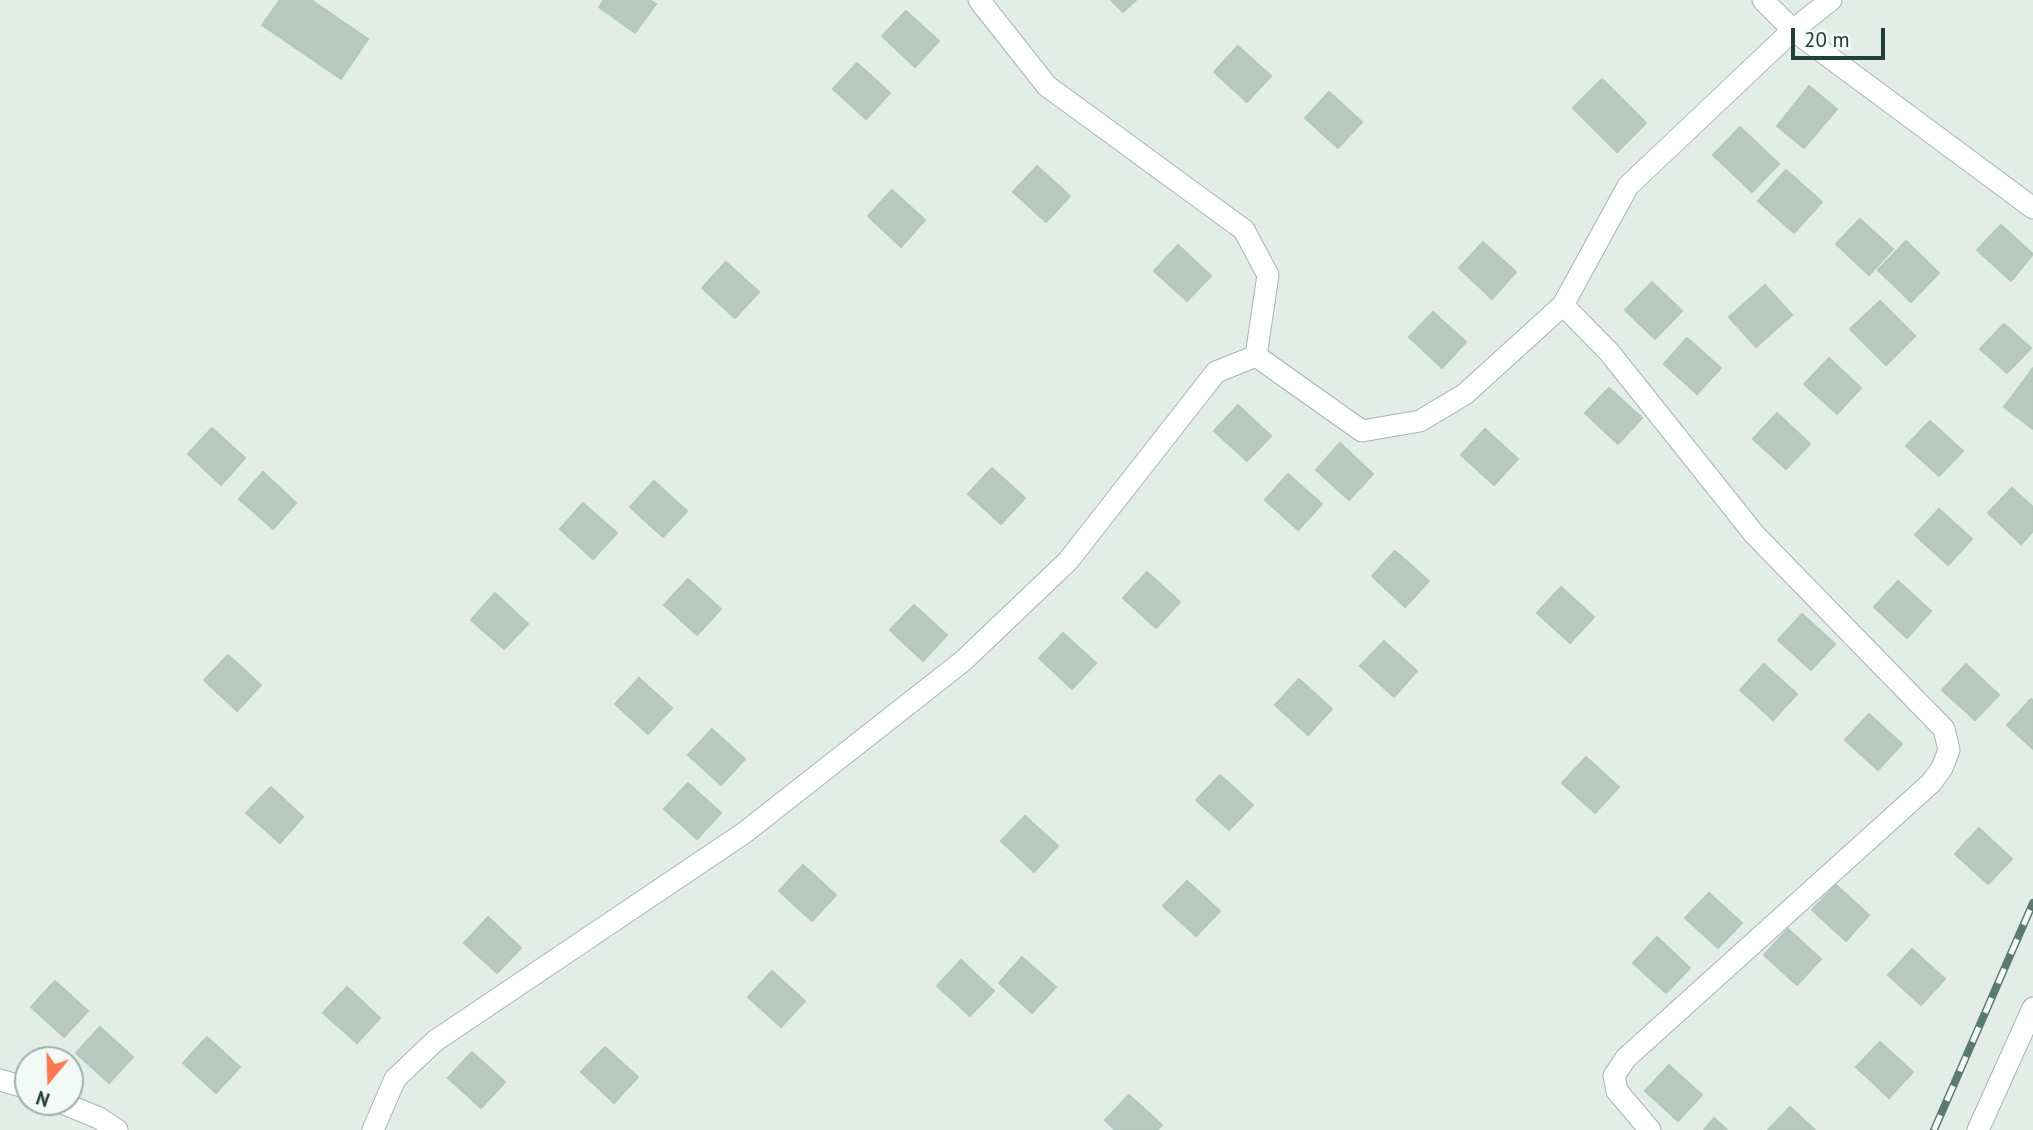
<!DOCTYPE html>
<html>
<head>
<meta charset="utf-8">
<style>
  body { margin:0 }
  #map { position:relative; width:2033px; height:1130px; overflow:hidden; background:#e2ede8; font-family:"PT Sans",sans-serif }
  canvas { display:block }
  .north { position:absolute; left:14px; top:1046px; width:70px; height:70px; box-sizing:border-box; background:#f2f9f6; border:2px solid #9eafa9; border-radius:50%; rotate:199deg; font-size:19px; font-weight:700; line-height:28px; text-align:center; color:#203f36 }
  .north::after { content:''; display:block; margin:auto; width:24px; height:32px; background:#fc7851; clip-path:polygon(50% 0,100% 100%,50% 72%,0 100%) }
  .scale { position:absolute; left:1791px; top:28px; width:94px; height:32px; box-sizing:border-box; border:4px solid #203f36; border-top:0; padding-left:9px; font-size:21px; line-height:24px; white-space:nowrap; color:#203f36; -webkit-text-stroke:5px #f2f9f6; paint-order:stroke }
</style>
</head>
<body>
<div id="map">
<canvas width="2033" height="1130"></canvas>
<div class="north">N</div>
<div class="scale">20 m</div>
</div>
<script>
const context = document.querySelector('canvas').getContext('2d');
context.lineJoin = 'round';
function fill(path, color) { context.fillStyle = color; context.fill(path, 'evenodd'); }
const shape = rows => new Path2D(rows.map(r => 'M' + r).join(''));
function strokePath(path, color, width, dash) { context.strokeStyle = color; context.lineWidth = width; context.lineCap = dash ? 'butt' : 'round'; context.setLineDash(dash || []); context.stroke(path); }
const building = shape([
  [280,0,311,0,368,39,341,79,262,25,280,0],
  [604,0,650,0,656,4,635,33,599,7,604,0],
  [1111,0,1136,0,1123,12,1111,0],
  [906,11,939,41,915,67,882,36,906,11],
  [1238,46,1271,76,1247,102,1214,72,1238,46],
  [857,63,890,93,866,119,833,89,857,63],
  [1602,79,1646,123,1617,152,1573,108,1602,79],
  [1809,86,1837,109,1804,148,1777,126,1809,86],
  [1329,92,1362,122,1338,148,1305,118,1329,92],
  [1740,127,1779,164,1752,192,1713,155,1740,127],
  [1037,166,1070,196,1046,222,1013,192,1037,166],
  [1786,170,1822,202,1794,233,1758,201,1786,170],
  [892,190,925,220,901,247,868,216,892,190],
  [1860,219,1893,249,1869,275,1836,244,1860,219],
  [2001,225,2033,254,2011,281,1977,250,2001,225],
  [1906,241,1939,273,1911,302,1878,270,1906,241],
  [1483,242,1516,272,1492,299,1459,268,1483,242],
  [1178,245,1211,276,1187,301,1154,271,1178,245],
  [726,262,759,292,735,318,702,288,726,262],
  [1652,282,1682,311,1655,339,1625,310,1652,282],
  [1765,285,1792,315,1756,347,1729,317,1765,285],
  [1880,301,1915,336,1886,365,1850,329,1880,301],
  [1433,312,1466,342,1442,368,1409,337,1433,312],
  [2004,324,2031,348,2007,373,1980,349,2004,324],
  [1687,338,1721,368,1697,394,1664,364,1687,338],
  [1829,358,1861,388,1837,414,1804,384,1829,358],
  [2033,368,2033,429,2004,407,2033,368],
  [1609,388,1642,418,1618,444,1585,413,1609,388],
  [1238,405,1271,436,1247,461,1214,431,1238,405],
  [1777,413,1810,444,1786,469,1753,439,1777,413],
  [1930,421,1963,451,1939,476,1906,446,1930,421],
  [212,428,245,458,221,485,188,454,212,428],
  [1485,429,1518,459,1494,485,1461,455,1485,429],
  [1340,443,1373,474,1349,500,1316,470,1340,443],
  [992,468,1025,498,1001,524,968,494,992,468],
  [263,472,296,503,273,529,239,499,263,472],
  [1288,474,1322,504,1298,530,1265,500,1288,474],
  [654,481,687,511,663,537,630,507,654,481],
  [2012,488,2033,507,2033,531,2021,544,1988,513,2012,488],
  [583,503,617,533,593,559,560,529,583,503],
  [1939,509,1972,539,1948,565,1915,535,1939,509],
  [1395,551,1429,581,1405,607,1372,576,1395,551],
  [1147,572,1180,602,1156,628,1123,598,1147,572],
  [688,579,721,609,697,635,664,605,688,579],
  [1898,581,1931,611,1907,638,1874,607,1898,581],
  [1561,587,1594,617,1570,643,1537,613,1561,587],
  [495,593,528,624,504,649,471,620,495,593],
  [914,605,947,635,923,661,890,630,914,605],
  [1802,614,1835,644,1811,670,1778,640,1802,614],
  [1063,633,1096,663,1072,689,1039,658,1063,633],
  [1384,641,1417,671,1394,697,1360,666,1384,641],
  [228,655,261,685,237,711,204,680,228,655],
  [1764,664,1797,694,1773,720,1740,690,1764,664],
  [1966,664,1999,695,1975,720,1942,690,1966,664],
  [639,678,672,708,648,734,615,704,639,678],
  [1299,679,1332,709,1308,735,1275,705,1299,679],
  [2031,699,2033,701,2033,749,2007,725,2031,699],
  [1869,714,1902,744,1878,770,1845,740,1869,714],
  [712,729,745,759,721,785,688,755,712,729],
  [1586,757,1619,787,1595,813,1562,783,1586,757],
  [1220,775,1253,805,1229,830,1196,800,1220,775],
  [688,783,721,813,697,839,664,809,688,783],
  [271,787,303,817,280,843,246,813,271,787],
  [1025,816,1058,846,1034,872,1001,841,1025,816],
  [1979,828,2012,859,1988,884,1955,854,1979,828],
  [803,865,836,895,812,921,779,891,803,865],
  [1187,881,1220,911,1196,936,1163,906,1187,881],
  [1836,885,1869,915,1846,941,1812,910,1836,885],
  [1709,893,1742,923,1718,948,1685,918,1709,893],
  [488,917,521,948,497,973,464,943,488,917],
  [1788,929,1821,959,1797,985,1764,955,1788,929],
  [1657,937,1690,968,1666,993,1633,963,1657,937],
  [1912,949,1945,979,1921,1005,1888,975,1912,949],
  [1022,957,1056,987,1032,1013,999,983,1022,957],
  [961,960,994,991,970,1016,937,986,961,960],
  [772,971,805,1001,781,1027,748,997,772,971],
  [55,981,88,1011,64,1037,31,1007,55,981],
  [347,987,380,1018,357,1043,323,1013,347,987],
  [100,1027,133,1057,109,1083,76,1053,100,1027],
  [207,1037,240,1067,216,1093,183,1063,207,1037],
  [1880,1042,1913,1072,1889,1098,1856,1067,1880,1042],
  [605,1047,638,1077,614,1103,581,1072,605,1047],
  [472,1052,505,1082,481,1108,448,1078,472,1052],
  [1669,1065,1702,1095,1678,1121,1645,1091,1669,1065],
  [1129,1095,1162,1125,1157,1130,1115,1130,1105,1120,1129,1095],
  [1790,1107,1815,1130,1768,1130,1790,1107],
  [1714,1118,1727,1130,1704,1130,1714,1118]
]);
fill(building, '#b7c8c1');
strokePath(building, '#b3c7bf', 2);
const minor = shape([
  [979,0,1047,86,1244,230,1268,275,1256,356],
  [1763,0,1793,30,2033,208],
  [1563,305,1609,352,1755,535,1944,729,1949,750,1942,768,1931,783,1626,1058,1614,1076,1617,1091,1650,1130],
  [0,1080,28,1088],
  [60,1102,99,1118,117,1130],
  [373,1130,395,1079,435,1041,744,833,963,661,1068,561,1216,372,1256,356,1362,431,1420,421,1465,394,1563,305,1628,186,1793,30,1831,0],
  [1978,1130,2033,1008]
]);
strokePath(minor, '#a4b5af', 23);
strokePath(minor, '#fff', 21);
const rail = shape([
  [1934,1130,2033,903]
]);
strokePath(rail, '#5b7b72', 8);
strokePath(rail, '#f2f9f6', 5, [16]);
</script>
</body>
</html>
